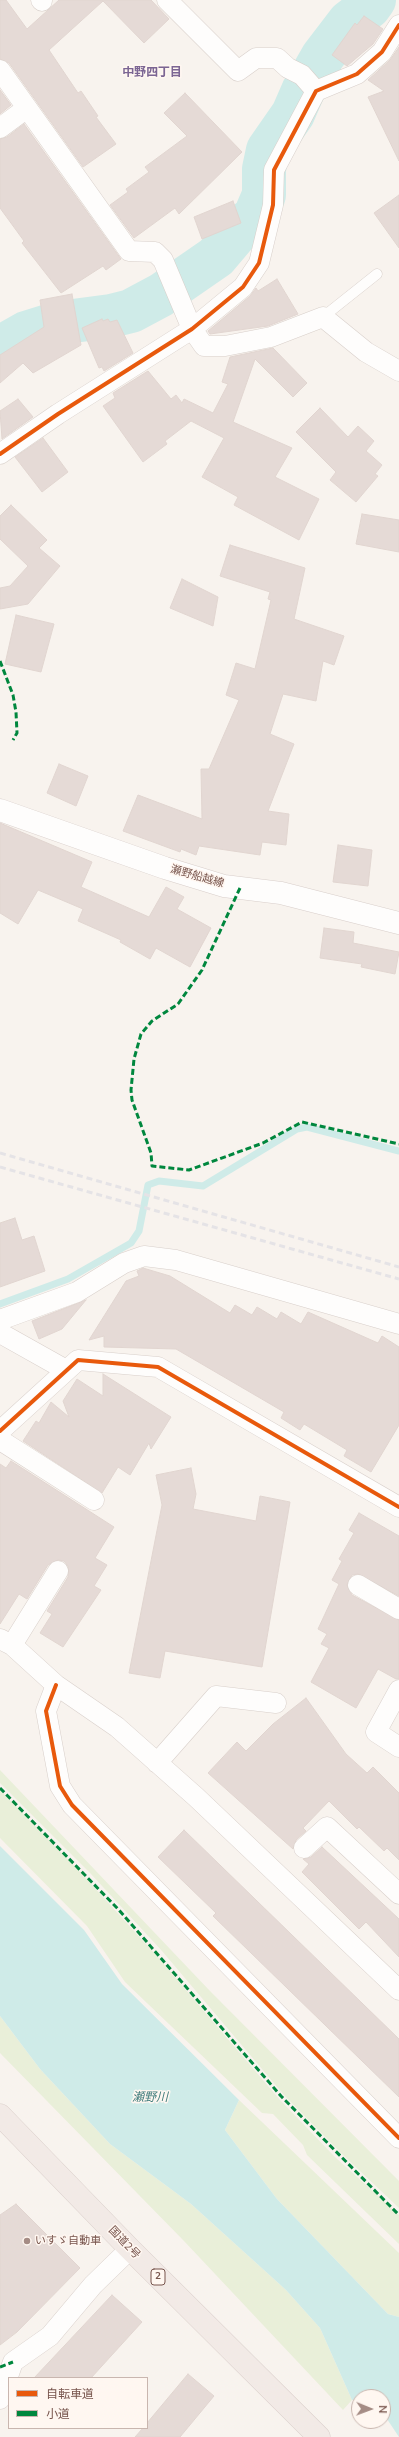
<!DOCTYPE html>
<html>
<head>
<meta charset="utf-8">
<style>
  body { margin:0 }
  #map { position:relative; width:399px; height:2437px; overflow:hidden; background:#f8f3ee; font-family:"Nunito Sans","Noto Sans JP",sans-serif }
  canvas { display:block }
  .legend { position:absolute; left:8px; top:2377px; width:140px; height:52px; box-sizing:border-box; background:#fff7f1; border:1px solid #c9b6af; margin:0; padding:5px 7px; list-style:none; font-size:12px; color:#78554d }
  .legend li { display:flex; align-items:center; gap:8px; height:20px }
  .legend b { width:20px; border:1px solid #c9b6af }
  .north { position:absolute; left:351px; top:2389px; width:40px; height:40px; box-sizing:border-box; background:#fff7f1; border:1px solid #c9b6af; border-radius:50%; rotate:91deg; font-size:11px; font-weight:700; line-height:16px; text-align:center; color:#78554d }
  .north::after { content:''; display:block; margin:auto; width:14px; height:18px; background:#a58c85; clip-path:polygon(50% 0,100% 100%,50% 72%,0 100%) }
</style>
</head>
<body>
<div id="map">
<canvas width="399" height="2437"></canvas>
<ul class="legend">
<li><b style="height:5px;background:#e8590c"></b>自転車道</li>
<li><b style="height:5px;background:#00873e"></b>小道</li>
</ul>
<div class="north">N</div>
</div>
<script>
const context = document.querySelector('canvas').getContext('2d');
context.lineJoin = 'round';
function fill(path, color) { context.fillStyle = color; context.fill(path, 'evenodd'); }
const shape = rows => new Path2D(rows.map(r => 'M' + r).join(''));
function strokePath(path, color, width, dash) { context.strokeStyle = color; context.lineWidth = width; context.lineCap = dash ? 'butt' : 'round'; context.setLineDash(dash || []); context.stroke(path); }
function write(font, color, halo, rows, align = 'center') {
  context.font = font + ' "Nunito Sans","Noto Sans JP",sans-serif'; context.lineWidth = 3; context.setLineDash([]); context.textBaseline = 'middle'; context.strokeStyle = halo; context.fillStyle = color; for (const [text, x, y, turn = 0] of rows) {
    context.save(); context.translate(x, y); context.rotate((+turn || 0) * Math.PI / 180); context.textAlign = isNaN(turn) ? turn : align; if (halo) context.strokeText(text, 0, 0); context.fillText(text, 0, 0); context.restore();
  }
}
fill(shape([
  [0,1770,210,1991,399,2181,399,2208,341,2153,284,2095,162,1951,91,1874,0,1783],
  [0,1790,81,1873,156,1955,280,2100,335,2157,399,2215,399,2244,307,2155,303,2145,273,2114,262,2113,125,1982,87,1926,0,1838],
  [0,2016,40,2069,110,2144,191,2204,286,2290,320,2328,352,2400,343,2410,184,2241,0,2053],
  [239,2100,399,2253,399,2317,388,2314,277,2199,225,2130]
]), '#e9efd9');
fill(shape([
  [0,1846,84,1930,122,1984,239,2100,225,2130,277,2199,388,2314,399,2317,399,2437,383,2413,383,2397,359,2397,359,2399,352,2400,320,2328,286,2290,191,2204,110,2144,40,2069,0,2016]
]), '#cfebe8');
strokePath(shape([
  [0,1304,68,1279,131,1243,139,1231,148,1185,159,1181,203,1186,297,1129,307,1127,399,1151]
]), '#cfebe8', 7);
strokePath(shape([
  [0,348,26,333,58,323,111,316,131,311,161,295,216,257,238,231,255,216,264,195,264,169,268,150,293,114,303,91,323,56,349,22,369,7,374,0]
]), '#cfebe8', 44);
const building = shape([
  [0,0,6,0,27,29,59,0,151,0,169,19,144,43,103,1,49,50,78,93,81,91,98,116,96,117,116,144,83,167,9,63,0,59,0,0],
  [364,16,383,29,373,44,347,66,332,55,355,23,357,25,364,16],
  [399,47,399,161,368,97,384,91,368,80,390,60,399,47],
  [0,90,11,105,0,114,0,90],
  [185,93,242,152,179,214,175,208,134,238,110,205,128,192,126,189,149,172,145,167,187,136,164,113,185,93],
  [24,124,121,259,106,270,103,266,61,293,22,243,24,241,0,208,0,139,7,137,24,124],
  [399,195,399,248,374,213,399,195],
  [233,201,241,223,202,239,194,217,233,201],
  [277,279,298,314,268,326,210,334,208,331,250,296,256,288,258,291,277,279],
  [72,294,81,345,33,373,23,363,0,383,0,355,44,327,40,300,72,294],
  [102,319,103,321,108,319,110,322,117,320,133,353,104,371,102,367,99,368,82,328,102,319],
  [273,348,307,383,293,397,255,359,233,422,292,448,275,477,319,499,299,540,234,505,238,497,202,477,224,438,191,421,165,441,167,444,143,462,103,406,115,398,113,393,148,371,171,399,176,395,182,403,184,399,213,413,228,384,222,382,230,357,273,348],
  [18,399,33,417,2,439,0,411,18,399],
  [320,408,348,437,358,426,374,441,366,451,382,465,375,474,378,476,356,502,330,480,336,472,296,432,320,408],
  [43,438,68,472,42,492,15,457,43,438],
  [11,505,47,540,39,548,60,566,28,604,0,609,0,588,10,586,28,566,0,539,0,516,11,505],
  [362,514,399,520,399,552,356,544,362,514],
  [230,545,305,568,294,619,344,636,334,665,323,661,316,701,283,694,270,734,294,744,268,811,289,814,286,845,262,842,260,855,199,846,196,855,181,849,180,852,123,831,138,795,202,819,201,769,209,769,239,700,226,695,236,663,255,669,271,600,268,599,270,592,220,576,230,545],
  [182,579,218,597,213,626,170,608,182,579],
  [16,615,54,624,41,672,5,664,16,615],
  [59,764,88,776,76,806,47,793,59,764],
  [0,823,92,862,81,887,149,917,166,887,184,897,177,909,211,928,190,967,156,948,150,959,120,942,121,940,78,921,83,909,38,890,18,924,0,913,0,823],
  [338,845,372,850,368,886,333,882,338,845],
  [324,928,354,932,353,943,399,952,395,974,361,967,362,964,320,958,324,928],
  [15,1218,22,1240,34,1236,45,1271,0,1287,0,1223,15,1218],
  [143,1268,170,1276,230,1313,235,1305,252,1315,257,1307,277,1319,281,1312,301,1324,308,1312,378,1343,382,1336,399,1347,399,1425,371,1472,344,1456,347,1450,304,1424,300,1430,281,1418,284,1412,176,1349,104,1347,104,1336,89,1340,126,1281,139,1276,137,1271,143,1268],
  [86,1300,62,1329,39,1339,32,1321,86,1300],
  [103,1374,171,1417,151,1449,149,1443,130,1475,118,1467,102,1493,23,1441,36,1421,39,1423,51,1402,69,1417,63,1401,77,1379,103,1396,103,1374],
  [11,1461,114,1527,95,1558,107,1565,94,1586,101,1590,63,1647,40,1633,52,1614,47,1611,68,1577,68,1566,64,1561,58,1560,48,1565,27,1599,19,1594,0,1624,0,1464,6,1468,11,1461],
  [191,1468,196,1494,193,1509,256,1521,260,1496,290,1502,262,1667,165,1651,160,1678,129,1673,162,1505,156,1475,191,1468],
  [359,1513,399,1536,399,1596,358,1574,352,1575,347,1585,352,1595,399,1620,399,1679,396,1679,378,1669,356,1708,311,1682,329,1648,321,1644,327,1634,318,1629,339,1584,332,1580,342,1561,339,1559,354,1533,349,1530,359,1513],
  [306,1698,346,1754,367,1773,373,1767,399,1793,399,1860,387,1848,384,1851,359,1827,357,1829,329,1801,303,1828,306,1831,296,1840,293,1849,208,1773,237,1742,246,1751,273,1724,306,1698],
  [184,1830,399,2039,399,2097,213,1916,216,1913,158,1857,184,1830],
  [322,1847,399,1919,399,1957,366,1922,359,1929,302,1872,309,1864,303,1859,311,1857,322,1847],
  [16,2204,80,2268,17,2332,0,2345,0,2215,16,2204],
  [112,2295,142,2322,91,2378,34,2378,112,2295],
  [188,2374,214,2396,180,2437,135,2437,143,2428,147,2428,147,2423,188,2374]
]);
fill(building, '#e5dad6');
strokePath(building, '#e1d5d0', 1);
const service = shape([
  [323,317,377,274]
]);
const minor = shape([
  [41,0,42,1],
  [167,0,238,71,256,58,277,58,288,68,302,75,316,91],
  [0,70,129,251,155,252,163,260,192,329,204,346,225,346,271,337,323,317,366,352,399,371],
  [0,128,27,108],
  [0,454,58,414,192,329,243,287,259,263,273,205,274,170,316,91,357,74,382,52,399,25],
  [0,1320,77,1292,124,1263,144,1256,176,1260,399,1324],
  [0,1333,66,1370],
  [0,1431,78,1360,158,1367,399,1507],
  [0,1440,94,1500],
  [358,1585,399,1609],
  [0,1639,12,1645,56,1685,117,1727,196,1797,399,1990],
  [12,1645,58,1571],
  [56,1685,46,1711,60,1786,72,1805,399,2138],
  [399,1690,376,1732,399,1747],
  [157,1763,216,1696,276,1703],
  [304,1848,327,1827,399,1894],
  [0,2399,13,2362,50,2336,93,2285,130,2249]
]);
const secondary = shape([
  [0,810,165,868,224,886,281,893,399,923]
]);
const trunk = shape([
  [0,2115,130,2249,319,2437]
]);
strokePath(service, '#d8cfca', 11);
strokePath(minor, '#d8cfca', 21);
strokePath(secondary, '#d8ceca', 23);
strokePath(trunk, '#dacfcb', 23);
strokePath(service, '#fefdfc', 10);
strokePath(minor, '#fefdfc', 20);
strokePath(secondary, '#fefdfc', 22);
strokePath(trunk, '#f2eae6', 22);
strokePath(shape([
  [0,1153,399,1267],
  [0,1167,399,1279]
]), '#e5e3e6', 3, [6, 4]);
strokePath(shape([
  [0,661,13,695,16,712,17,733,13,740],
  [240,888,202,970,178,1004,152,1021,141,1034,134,1059,131,1090,132,1100,151,1153,152,1166,189,1170,263,1143,302,1122,399,1144],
  [0,1788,119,1910,281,2096,399,2215],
  [0,2367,13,2362]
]), '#00873e', 3, [6, 3]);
strokePath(shape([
  [0,454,58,414,192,329,243,287,259,263,273,205,274,170,316,91,357,74,382,52,399,25],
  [0,1431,78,1360,158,1367,399,1507],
  [56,1685,46,1711,60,1786,72,1805,399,2138]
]), '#e8590c', 4);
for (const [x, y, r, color] of [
  [27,2241,4,"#a58c85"]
]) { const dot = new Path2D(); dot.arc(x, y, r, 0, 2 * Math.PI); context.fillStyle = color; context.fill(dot); strokePath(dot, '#fff7f1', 1.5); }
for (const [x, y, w] of [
  [158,2277,14]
]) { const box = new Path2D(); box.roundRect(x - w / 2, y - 8, w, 16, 3); context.fillStyle = '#fff7f1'; context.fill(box); strokePath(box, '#78554d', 1); }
write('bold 10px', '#78554d', null, [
  ["2",158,2277]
]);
write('11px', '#78554d', '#fff7f1', [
  ["瀬野船越線",197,877,16],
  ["国道2号",124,2243,46]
]);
write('11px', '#78554d', '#fff7f1', [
  ["いすゞ自動車",35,2241]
], 'left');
write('bold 12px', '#7b6593', '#fff7f1', [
  ["中野四丁目",152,73]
]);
write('italic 12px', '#407c7c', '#fff7f1', [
  ["瀬野川",150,2098]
]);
</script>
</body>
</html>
